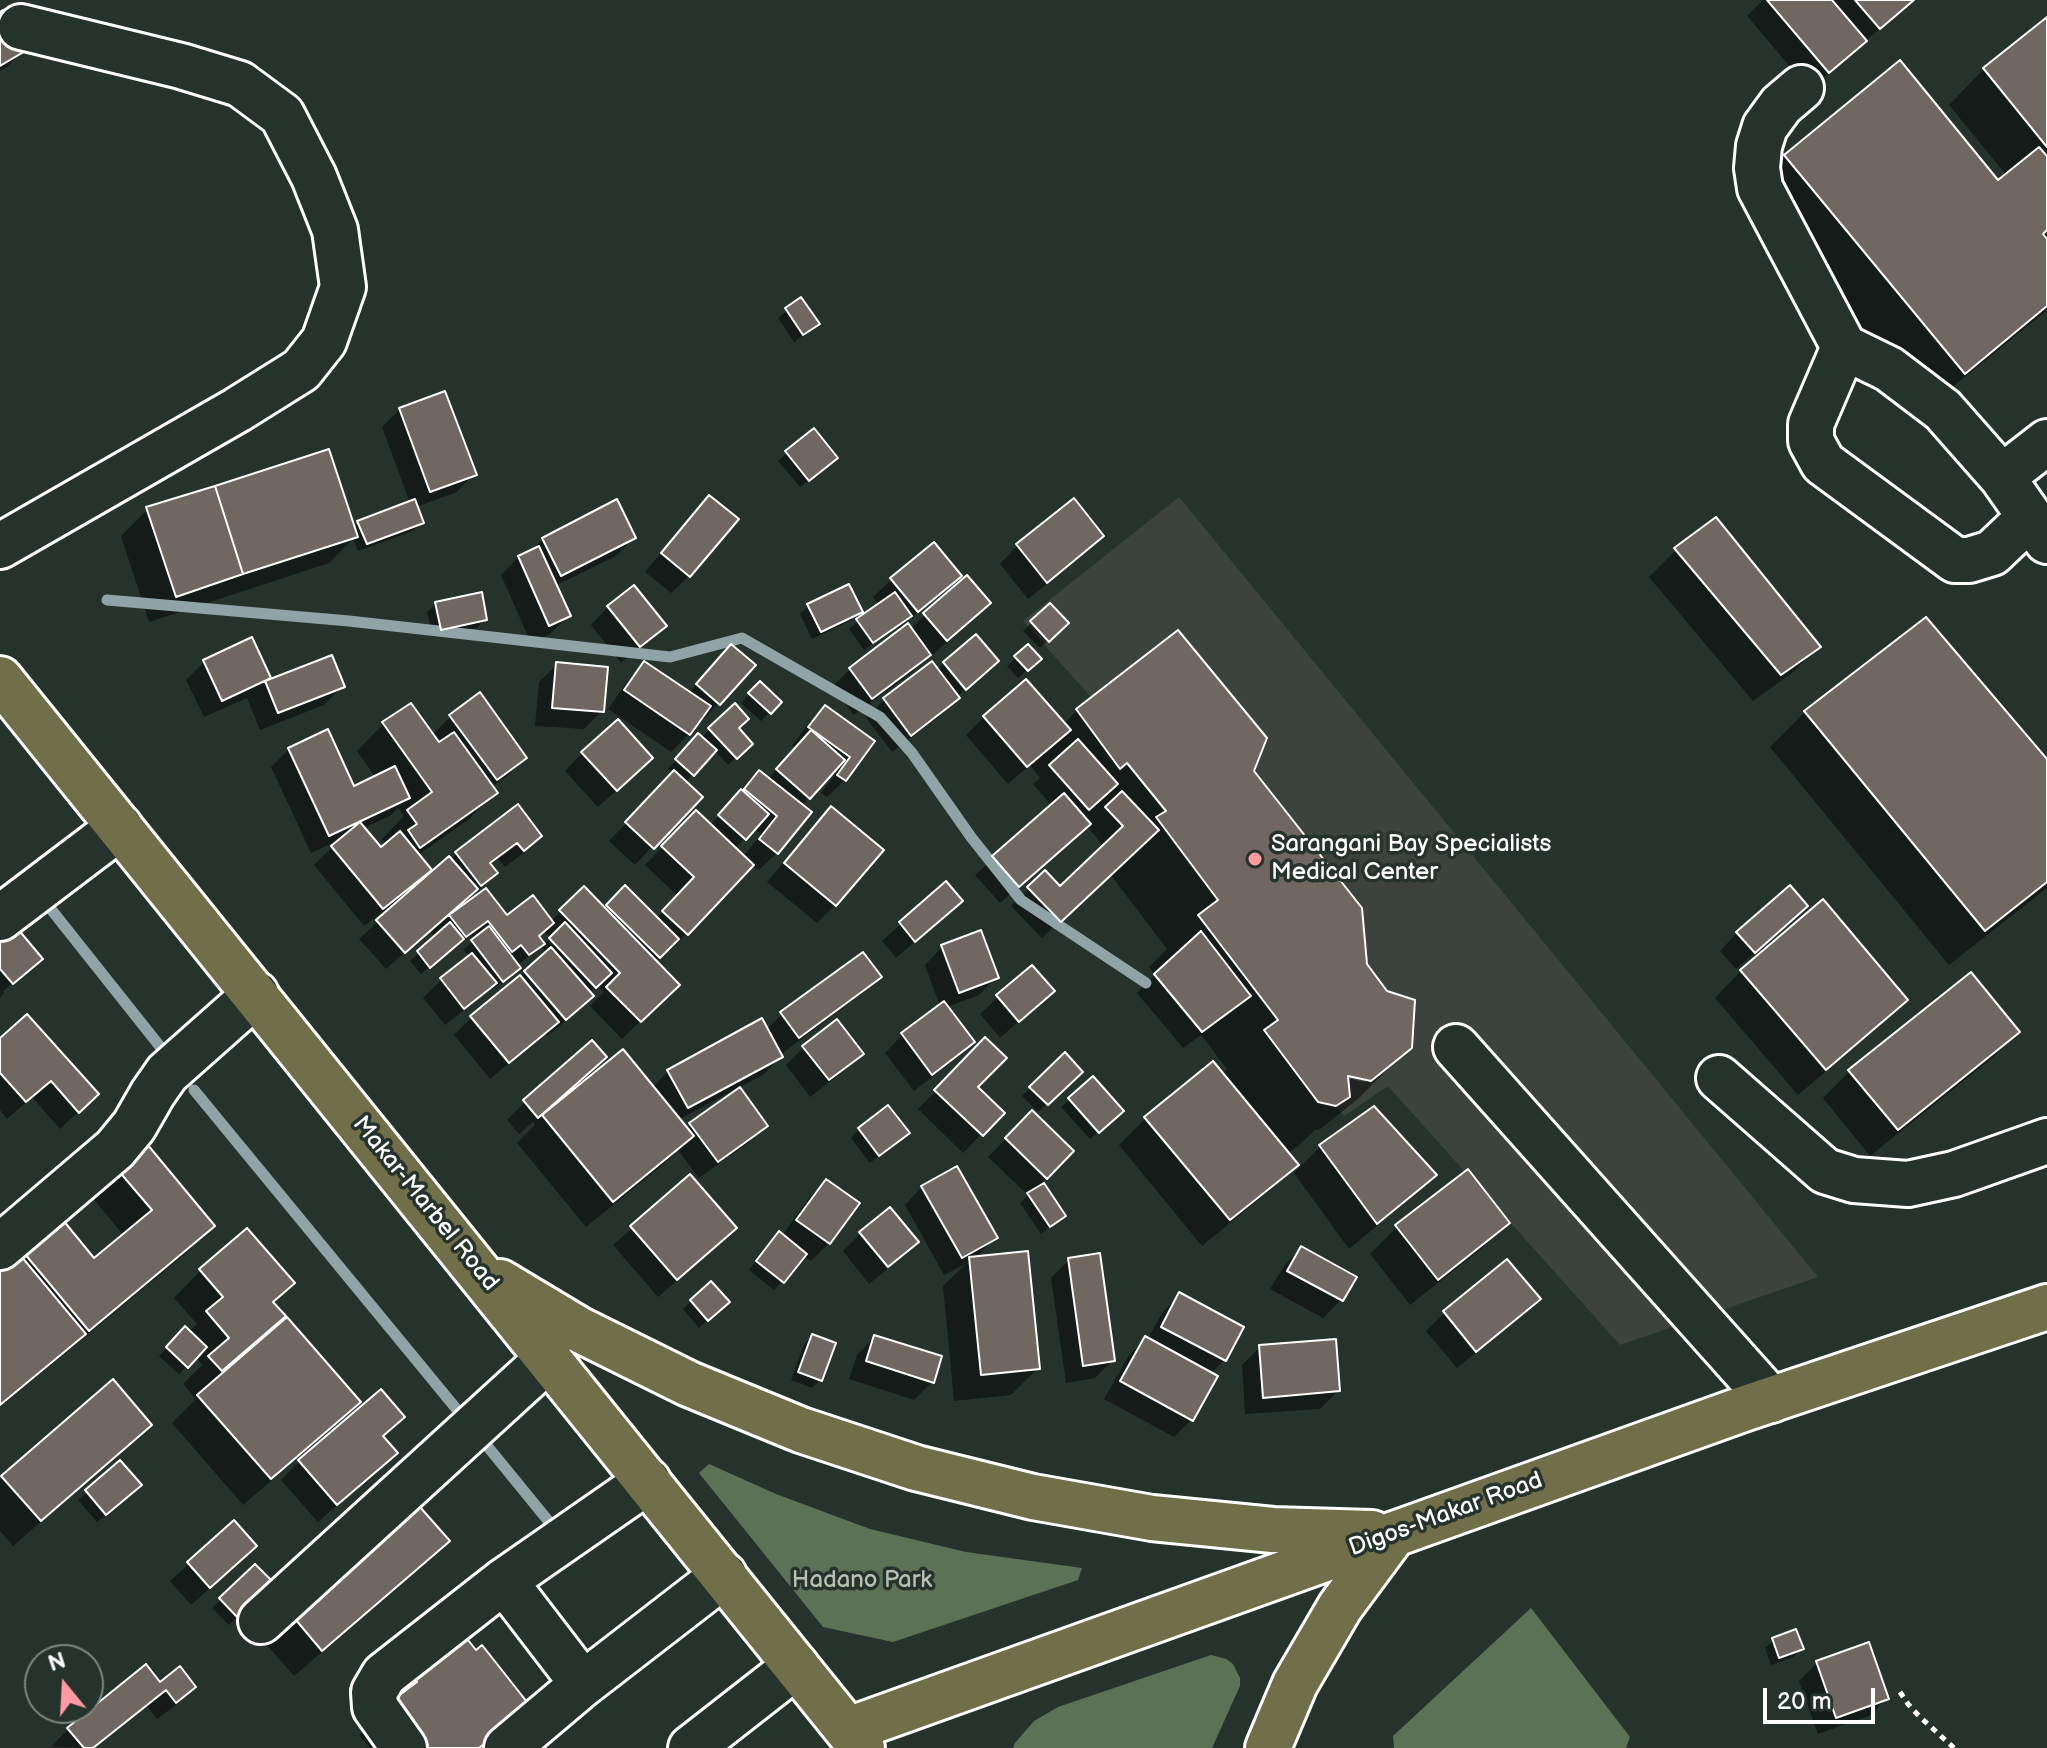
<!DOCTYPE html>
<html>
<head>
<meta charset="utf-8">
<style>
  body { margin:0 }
  #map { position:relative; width:2047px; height:1748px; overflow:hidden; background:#26332d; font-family:"Balsamiq Sans",sans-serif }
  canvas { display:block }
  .north { position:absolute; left:24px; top:1644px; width:80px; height:80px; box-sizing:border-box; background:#26332d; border:2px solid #7d8581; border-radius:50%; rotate:342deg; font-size:22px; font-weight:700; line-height:32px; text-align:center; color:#fff }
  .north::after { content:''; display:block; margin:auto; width:28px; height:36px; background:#ff9aa2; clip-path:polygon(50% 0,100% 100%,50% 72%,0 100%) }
  .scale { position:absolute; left:1763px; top:1688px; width:112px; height:36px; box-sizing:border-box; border:4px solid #fff; border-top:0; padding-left:10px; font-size:24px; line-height:28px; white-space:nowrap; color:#fff; -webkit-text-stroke:6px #26332d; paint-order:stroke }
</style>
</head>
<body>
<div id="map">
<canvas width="2047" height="1748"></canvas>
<div class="north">N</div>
<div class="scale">20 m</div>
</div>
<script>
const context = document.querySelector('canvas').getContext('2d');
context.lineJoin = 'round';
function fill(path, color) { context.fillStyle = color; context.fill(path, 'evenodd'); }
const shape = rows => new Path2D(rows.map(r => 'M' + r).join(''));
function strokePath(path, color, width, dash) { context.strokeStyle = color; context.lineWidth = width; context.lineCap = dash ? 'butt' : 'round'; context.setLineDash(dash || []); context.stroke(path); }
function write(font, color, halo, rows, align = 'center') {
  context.font = font + ' "Balsamiq Sans",sans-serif'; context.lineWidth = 7; context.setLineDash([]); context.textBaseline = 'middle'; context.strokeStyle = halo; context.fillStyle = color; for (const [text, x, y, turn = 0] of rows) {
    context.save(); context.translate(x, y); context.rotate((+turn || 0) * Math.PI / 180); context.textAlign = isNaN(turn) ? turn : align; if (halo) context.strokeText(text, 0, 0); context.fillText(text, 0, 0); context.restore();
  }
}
fill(shape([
  [1179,497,1818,1277,1620,1345,1388,1086,1344,1116,1336,1106,1318,1102,1264,1030,1278,1019,1218,900,1156,817,1165,811,1127,763,1120,769,1076,709,1091,697,1023,621]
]), '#3c433c');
fill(shape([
  [709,1464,776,1494,870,1529,966,1552,1082,1568,1078,1580,893,1642,823,1627,699,1473],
  [1531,1608,1630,1737,1626,1748,1394,1748,1393,1736],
  [1211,1655,1226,1659,1233,1664,1240,1678,1240,1686,1212,1748,1013,1748,1015,1743,1034,1721,1058,1707]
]), '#5c7256');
fill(shape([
  [1763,0,1912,0,1810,90,1747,16],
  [0,15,25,49,7,67,0,71],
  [2047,19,2047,235,2043,238,2047,242,2047,310,1928,407,1750,192,1785,157,1899,63,1998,183,2007,176,1949,105,1984,69],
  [800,300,817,324,794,342,778,318],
  [400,409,474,474,457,492,416,507,422,522,413,531,358,551,353,539,329,563,149,622,121,536,148,509,353,528,358,523,410,503,382,427],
  [787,453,827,466,800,487,778,461],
  [709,498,689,576,671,593,645,572,692,515],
  [1102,536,1084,554,1028,599,1000,564,1017,546],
  [634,538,616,556,555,586,568,616,550,634,531,643,501,575,519,557,529,553,543,539],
  [934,544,959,576,941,593,899,628,897,626,864,650,849,629,879,605,873,597,891,580],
  [1676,550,1818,647,1792,673,1753,701,1649,577],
  [989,603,971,621,929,658,927,656,911,673,854,715,832,687,850,669,910,630,925,615],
  [436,604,485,619,477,628,433,637,427,612],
  [808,606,861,611,852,620,812,639,800,614],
  [1050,606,1066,623,1040,648,1023,631],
  [608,607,664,626,646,643,621,663,591,625],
  [251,640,270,681,342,687,324,705,260,730,247,698,204,717,186,680,204,662],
  [1028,647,1039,659,1018,678,1007,666],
  [944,663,988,669,956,697,957,698,940,716,892,752,866,718,884,700,931,664,936,671],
  [644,664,688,694,714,664,753,666,701,722,699,720,689,734,671,752,608,709,627,682],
  [557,665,602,711,584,729,535,726,539,682],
  [760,683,779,702,761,721,741,703],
  [825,707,872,742,845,780,827,797,821,793,834,776,831,774,801,806,777,853,759,870,752,865,669,951,666,949,654,961,678,985,622,1039,590,1006,604,992,597,985,589,993,592,996,574,1014,547,1036,545,1033,490,1079,454,1035,472,1017,547,953,540,946,517,966,510,976,493,989,491,986,476,1001,445,1025,423,998,441,980,470,958,464,950,472,941,469,937,447,953,446,952,421,974,410,961,435,937,430,930,386,969,359,939,391,909,389,907,364,926,314,865,339,840,311,853,271,767,289,749,353,788,376,778,357,751,383,724,432,735,451,716,525,758,507,776,491,787,495,792,469,819,418,855,432,873,457,854,540,836,522,854,505,867,498,859,490,865,495,873,478,891,462,902,451,913,453,915,550,922,584,889,604,909,625,888,656,919,678,896,645,865,696,813,710,825,759,773,768,779,796,748,792,746,807,725],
  [398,808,404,816,382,839,386,845,381,850,363,828,390,816],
  [754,829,761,834,743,857,734,849],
  [544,931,551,938,543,946,538,937],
  [1077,710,1251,772,1365,964,1410,1047,1359,1098,1319,1130,1315,1130,1297,1147,1287,1153,1296,1164,1269,1191,1202,1246,1119,1145,1146,1118,1222,1074,1227,1069,1201,1035,1183,1048,1137,993,1155,975,1149,967,1167,949,1110,874,1042,938,1011,906,1045,873,1060,888,1104,847,1087,826,1000,903,975,875,1052,806,1033,784,1040,778,1030,765,1008,784,966,735,984,717,1063,725],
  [1339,1072,1364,1077,1364,1082,1338,1076],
  [1805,712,2047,763,2047,888,1949,965,1770,747],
  [737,728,751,744,728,765,714,750,685,783,652,847,635,865,609,841,674,773,668,769,690,744,701,738,710,729],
  [582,753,633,776,598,807,565,771],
  [831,809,835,905,817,923,767,882,813,827],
  [946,884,942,918,896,958,882,941],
  [1788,924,1736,969,1720,951,1737,933],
  [0,946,32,967,3,991,4,993,0,998],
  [942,947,997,977,979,995,947,1007,973,1042,955,1059,914,1091,885,1053,902,1035,940,1006,925,965],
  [1741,971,1905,1000,1878,1027,1798,1095,1715,998],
  [879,977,861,994,780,1055,781,1057,763,1075,738,1088,765,1125,748,1143,699,1178,678,1150,665,1163,586,1227,517,1143,535,1125,533,1122,519,1134,507,1120,525,1102,558,1100,560,1103,652,1088,668,1071,766,1030,782,1014],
  [734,1090,736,1092,686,1129,678,1120],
  [1052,991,1000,1038,980,1014,998,997],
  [27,1017,78,1112,60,1129,32,1097,7,1119,0,1110,0,1041],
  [2018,1032,1991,1059,1870,1156,1823,1098,1850,1071],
  [986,1039,976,1087,1002,1113,963,1153,918,1109],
  [804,1047,861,1054,844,1071,810,1097,786,1065],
  [1065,1055,1081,1072,1038,1112,1022,1096],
  [1092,1079,1113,1119,1090,1139,1061,1107],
  [1032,1113,1072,1151,1035,1189,1063,1216,1041,1234,1020,1203,1028,1195,988,1157],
  [859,1129,907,1133,870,1163,851,1138],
  [1321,1146,1434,1175,1407,1201,1349,1249,1294,1173],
  [119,1170,212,1226,186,1253,0,1407,0,1266,20,1248,94,1260,124,1236,92,1197],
  [690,1177,717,1246,658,1297,613,1245],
  [826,1181,829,1243,811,1261,804,1256,774,1290,749,1270,771,1242,782,1236,808,1199],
  [922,1187,995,1238,974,1259,1038,1368,1011,1395,954,1401,943,1286,966,1264,944,1275,905,1205],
  [890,1210,916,1242,898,1260,869,1284,843,1251,860,1234],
  [1508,1223,1481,1249,1410,1305,1370,1254,1397,1227],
  [247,1230,272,1303,283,1316,258,1341,358,1402,331,1429,243,1505,172,1423,196,1399,183,1384,202,1365,196,1357,179,1374,159,1356,185,1329,188,1332,197,1324,174,1298,200,1271],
  [1301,1248,1354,1277,1341,1300,1323,1318,1270,1289,1284,1266],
  [1069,1260,1113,1360,1095,1378,1066,1383,1051,1278],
  [1507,1262,1538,1299,1520,1317,1457,1368,1426,1331,1444,1313],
  [1180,1295,1224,1360,1210,1374,1192,1419,1174,1437,1104,1399,1128,1357,1145,1339,1147,1340,1162,1313],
  [691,1301,719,1310,699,1328,683,1309],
  [812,1336,820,1380,812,1388,791,1380,804,1345],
  [875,1337,932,1382,914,1400,849,1379,857,1355],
  [1260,1347,1338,1391,1320,1409,1245,1414,1242,1365],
  [113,1382,149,1425,122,1451,13,1546,0,1531,0,1480],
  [380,1392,378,1470,318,1522,281,1480,299,1462],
  [120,1463,131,1494,97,1522,78,1500],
  [234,1523,237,1564,191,1605,170,1581],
  [447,1541,420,1568,294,1676,259,1636],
  [255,1567,272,1584,229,1625,212,1608],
  [1774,1640,1802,1648,1793,1657,1771,1665,1765,1648],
  [476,1653,502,1733,483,1748,370,1748,359,1735,388,1706,379,1694],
  [1817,1663,1887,1698,1869,1716,1818,1734,1799,1681],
  [160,1685,194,1687,176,1705,157,1719,147,1706,95,1748,51,1747,68,1729]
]), '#0007');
strokePath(shape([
  [107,600,349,621,670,657,742,638,880,717,912,753,971,837,1021,900,1146,983],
  [50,908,162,1049],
  [194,1090,468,1423],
  [479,1436,559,1534]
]), '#90a4a7', 11);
const building = shape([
  [1767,0,1832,0,1867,41,1829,73,1767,0],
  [1855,0,1914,0,1880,29,1855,0],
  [3,10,27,50,0,66,0,12,3,10],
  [2047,17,2047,147,1983,68,2047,17],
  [1900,60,1998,180,2039,147,2047,156,2047,230,2043,234,2047,239,2047,306,1965,374,1784,155,1900,60],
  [801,297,820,324,803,335,785,308,801,297],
  [445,391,477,475,430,492,399,408,445,391],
  [814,428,838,458,809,481,785,451,814,428],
  [329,449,358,537,243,574,215,486,329,449],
  [215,486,243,574,176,597,146,507,215,486],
  [709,495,739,519,690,577,661,553,709,495],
  [1074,498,1104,536,1047,583,1016,544,1074,498],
  [415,499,424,523,367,544,357,521,415,499],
  [617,499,636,538,561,576,542,538,617,499],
  [1716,517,1821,647,1781,675,1674,548,1716,517],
  [934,542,962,576,918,612,890,578,934,542],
  [539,546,571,616,549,626,518,556,539,546],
  [967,575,991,603,947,641,923,613,967,575],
  [849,584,863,612,821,632,807,604,849,584],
  [634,585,667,626,640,647,607,606,634,585],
  [482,592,487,620,441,630,435,602,482,592],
  [895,592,912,616,873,643,856,619,895,592],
  [1050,603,1069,623,1049,642,1030,621,1050,603],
  [1926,617,2047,759,2047,882,1985,931,1804,711,1926,617],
  [908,623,931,655,872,699,849,668,908,623],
  [1178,630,1267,738,1254,771,1362,908,1367,964,1387,991,1415,1000,1412,1048,1371,1081,1348,1076,1350,1097,1336,1106,1318,1102,1264,1030,1278,1020,1198,915,1218,900,1156,817,1166,811,1127,763,1120,769,1076,709,1178,630],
  [976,634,999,661,966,690,943,662,976,634],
  [252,637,271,678,222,701,203,660,252,637],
  [731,644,756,665,720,705,696,684,731,644],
  [1028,644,1042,659,1028,671,1014,656,1028,644],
  [332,655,345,687,278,713,265,681,332,655],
  [644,661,711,706,690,735,624,690,644,661],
  [932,661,960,698,911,736,883,698,932,661],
  [556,662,608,667,604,712,552,708,556,662],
  [1026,679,1071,730,1027,767,983,716,1026,679],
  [760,681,782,702,771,714,748,693,760,681],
  [480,692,527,758,497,780,449,715,480,692],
  [411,703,439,742,454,732,498,793,420,848,408,830,417,824,407,810,432,792,382,722,411,703],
  [735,703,749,719,739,728,753,744,737,759,708,728,735,703],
  [825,705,875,741,846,781,837,775,850,757,808,727,825,705],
  [618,719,653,758,617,791,581,752,618,719],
  [328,729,354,786,395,766,410,798,329,836,288,748,328,729],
  [811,730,845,760,810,799,776,769,811,730],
  [698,733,717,750,694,776,675,759,698,733],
  [1078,739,1118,784,1089,810,1049,765,1078,739],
  [674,770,703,797,654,849,625,822,674,770],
  [759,770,812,812,778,854,759,839,777,816,744,789,759,770],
  [741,789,769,814,746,840,718,815,741,789],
  [1122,791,1159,830,1061,922,1027,887,1045,870,1060,886,1123,826,1105,807,1122,791],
  [1064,793,1091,824,1019,887,992,856,1064,793],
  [518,804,542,836,524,851,517,843,490,863,498,873,481,886,455,852,518,804],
  [831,806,884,850,836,906,784,863,831,806],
  [696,810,754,865,688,935,662,911,694,877,661,846,696,810],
  [360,822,381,847,400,831,432,870,383,909,331,846,360,822],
  [449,856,478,889,405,953,376,920,449,856],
  [946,881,963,901,915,942,899,922,946,881],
  [625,885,679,939,660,958,606,905,625,885],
  [1790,885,1808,906,1755,953,1736,932,1790,885],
  [584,886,680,985,641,1022,606,987,620,973,559,910,584,886],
  [486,888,507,915,533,895,554,923,539,936,545,944,529,955,521,945,512,952,488,921,466,937,449,915,486,888],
  [1823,899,1908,1000,1826,1070,1740,970,1823,899],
  [450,922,464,939,430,968,417,951,450,922],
  [565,922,612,973,596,988,549,938,565,922],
  [489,926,521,968,503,982,471,940,489,926],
  [17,928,43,959,13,984,0,969,0,943,17,928],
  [981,930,999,978,959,993,941,945,981,930],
  [1201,931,1251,996,1202,1032,1154,974,1201,931],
  [551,947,594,996,566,1020,524,971,551,947],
  [863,952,882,977,799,1038,780,1012,863,952],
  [472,953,497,983,464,1009,440,978,472,953],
  [1032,965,1055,991,1019,1022,996,995,1032,965],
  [1971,972,2020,1032,1898,1130,1848,1070,1971,972],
  [520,975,559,1022,509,1063,470,1016,520,975],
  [944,1001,975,1042,932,1075,901,1033,944,1001],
  [27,1014,99,1094,79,1113,51,1081,26,1102,0,1073,0,1038,27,1014],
  [762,1018,783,1057,688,1108,667,1070,762,1018],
  [837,1019,864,1054,829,1080,802,1046,837,1019],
  [985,1037,1007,1058,978,1087,1005,1113,983,1136,934,1090,985,1037],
  [592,1040,607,1057,538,1118,523,1100,592,1040],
  [623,1049,694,1136,613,1202,542,1115,623,1049],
  [1065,1052,1083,1072,1048,1105,1029,1087,1065,1052],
  [1213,1061,1299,1165,1230,1220,1144,1117,1213,1061],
  [1093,1076,1124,1111,1099,1133,1068,1098,1093,1076],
  [740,1087,768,1126,718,1162,689,1123,740,1087],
  [888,1105,910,1133,879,1156,858,1128,888,1105],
  [1374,1106,1437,1175,1377,1224,1319,1145,1374,1106],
  [1032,1110,1074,1151,1047,1179,1005,1138,1032,1110],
  [147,1144,215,1226,89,1331,19,1247,58,1214,94,1258,152,1210,117,1169,147,1144],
  [957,1166,998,1238,962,1258,921,1186,957,1166],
  [1468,1169,1510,1223,1438,1280,1395,1225,1468,1169],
  [690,1174,737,1228,677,1280,630,1226,690,1174],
  [826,1179,860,1203,830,1244,796,1220,826,1179],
  [1044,1183,1066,1216,1050,1227,1027,1193,1044,1183],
  [890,1207,919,1242,888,1267,859,1232,890,1207],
  [247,1228,295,1283,273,1302,286,1316,222,1371,208,1356,229,1338,206,1311,223,1297,199,1269,247,1228],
  [779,1231,807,1254,784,1283,756,1261,779,1231],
  [1301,1246,1357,1277,1343,1301,1287,1271,1301,1246],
  [16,1250,86,1334,0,1405,0,1263,16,1250],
  [1028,1251,1040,1369,981,1375,969,1257,1028,1251],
  [1100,1253,1115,1361,1083,1366,1068,1258,1100,1253],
  [1507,1259,1541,1299,1476,1352,1443,1311,1507,1259],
  [711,1281,730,1302,708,1321,690,1300,711,1281],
  [1179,1292,1244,1327,1226,1361,1161,1327,1179,1292],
  [287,1317,361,1402,271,1479,197,1395,287,1317],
  [185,1326,207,1347,188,1368,166,1347,185,1326],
  [812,1334,836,1343,822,1381,798,1372,812,1334],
  [874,1335,942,1356,934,1383,866,1361,874,1335],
  [1145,1336,1218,1376,1193,1421,1120,1381,1145,1336],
  [1336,1339,1340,1391,1263,1398,1259,1345,1336,1339],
  [113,1379,152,1425,41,1521,1,1476,113,1379],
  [381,1389,405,1417,383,1436,398,1453,337,1505,298,1460,381,1389],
  [120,1460,142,1485,106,1515,85,1490,120,1460],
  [412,1498,450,1541,322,1651,285,1607,412,1498],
  [234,1520,257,1546,210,1588,187,1562,234,1520],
  [255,1564,275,1584,238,1618,219,1598,255,1564],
  [456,1625,476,1650,482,1645,531,1707,479,1748,418,1748,385,1706,417,1682,404,1666,456,1625],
  [1796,1629,1804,1649,1779,1658,1772,1638,1796,1629],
  [1869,1642,1889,1699,1836,1718,1816,1661,1869,1642],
  [146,1664,160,1682,180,1666,196,1687,176,1703,166,1690,93,1748,84,1748,67,1728,146,1664]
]);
fill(building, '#706860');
strokePath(building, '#fff', 2);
const minor = shape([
  [1801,88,1781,105,1765,127,1759,146,1757,168,1760,188,1844,347],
  [2002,477,2047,442],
  [2030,517,1992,553,1969,560,1955,560,1823,463,1811,441,1811,424,1844,347,1889,369,1943,410,2002,477,2030,517,2047,541],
  [0,546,237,410,301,370,324,341,343,287,335,230,314,177,282,115,240,84,181,66,21,27],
  [0,918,120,827],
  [1456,1047,1771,1400],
  [1719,1078,1825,1171,1854,1180,1908,1184,1954,1174,2047,1141],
  [0,1247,115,1149,134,1126,153,1093,167,1073,256,994],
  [504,1581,583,1684],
  [261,1621,549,1358],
  [404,1748,375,1707,374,1692,384,1675,504,1581,648,1481],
  [507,1748,583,1684,724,1575],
  [691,1748,796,1666]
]);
const major = shape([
  [0,679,862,1748],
  [500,1282,580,1330,689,1384,801,1430,916,1468,1033,1497,1152,1518,1273,1530,1372,1533],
  [848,1730,1743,1409,2047,1307],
  [1268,1748,1295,1684,1340,1607,1394,1534]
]);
strokePath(minor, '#fff', 50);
strokePath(major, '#fff', 50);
strokePath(shape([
  [1900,1692,1908,1704,1919,1716,1954,1748]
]), '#fff', 5, [6, 6]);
strokePath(minor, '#26332d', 44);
strokePath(major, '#716f4a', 44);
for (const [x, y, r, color] of [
  [1255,859,8,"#ff9aa2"]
]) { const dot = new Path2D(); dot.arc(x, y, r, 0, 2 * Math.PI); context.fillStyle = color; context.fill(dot); strokePath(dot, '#26332d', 3); }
write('24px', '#fff', '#26332d', [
  ["Sarangani Bay Specialists",1271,845],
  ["Medical Center",1271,873]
], 'left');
write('24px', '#fff', '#26332d', [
  ["Makar-Marbel Road",425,1204,51],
  ["Digos-Makar Road",1446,1515,-20]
]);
write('24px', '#b6c0b3', '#26332d', [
  ["Hadano Park",862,1581]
]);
</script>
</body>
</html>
